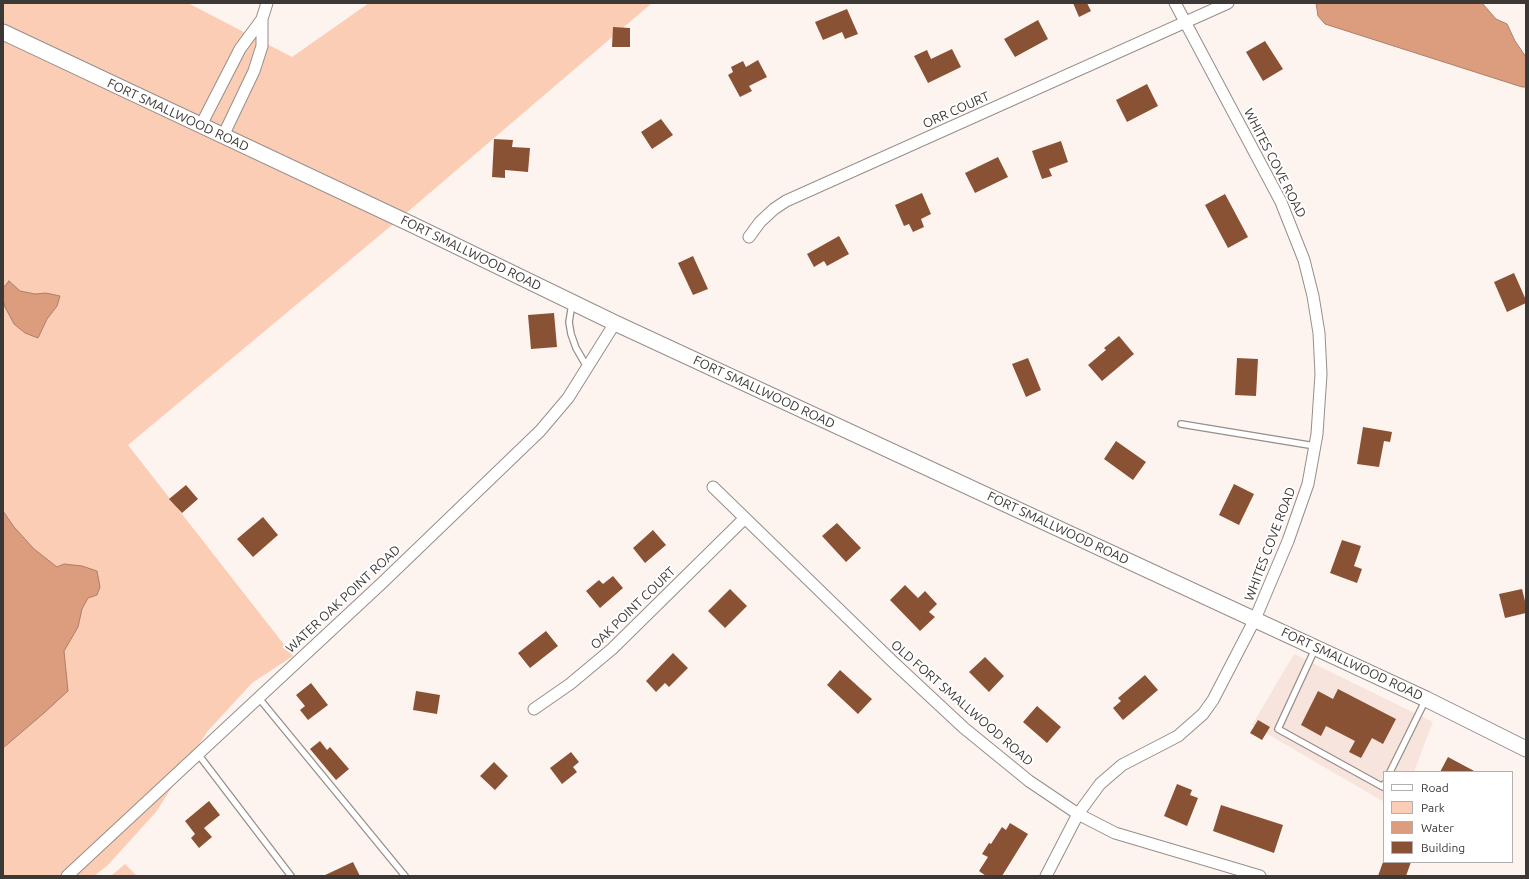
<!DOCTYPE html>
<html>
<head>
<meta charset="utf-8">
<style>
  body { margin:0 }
  #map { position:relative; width:1529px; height:879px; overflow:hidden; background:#fef4ef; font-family:Ubuntu,sans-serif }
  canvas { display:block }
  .frame { position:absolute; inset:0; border:4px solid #3c3836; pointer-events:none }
  .legend { position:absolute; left:1383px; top:771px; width:130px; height:92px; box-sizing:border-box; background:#fff; border:1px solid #b1afaf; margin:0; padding:5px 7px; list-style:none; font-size:12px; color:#3c3836 }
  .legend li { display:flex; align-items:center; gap:8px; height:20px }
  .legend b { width:20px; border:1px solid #b1afaf }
</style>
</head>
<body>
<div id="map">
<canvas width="1529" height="879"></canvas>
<div class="frame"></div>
<ul class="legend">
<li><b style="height:5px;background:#fff"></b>Road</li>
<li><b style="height:11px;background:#fccdb5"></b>Park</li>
<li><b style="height:11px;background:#db9d7d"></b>Water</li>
<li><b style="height:11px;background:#8a5235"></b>Building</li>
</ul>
</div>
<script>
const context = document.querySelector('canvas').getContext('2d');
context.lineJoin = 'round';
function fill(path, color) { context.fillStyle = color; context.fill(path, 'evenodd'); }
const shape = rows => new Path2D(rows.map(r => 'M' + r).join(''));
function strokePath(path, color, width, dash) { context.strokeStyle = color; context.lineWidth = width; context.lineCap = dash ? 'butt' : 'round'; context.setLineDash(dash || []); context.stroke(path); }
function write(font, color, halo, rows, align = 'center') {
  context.font = font + ' Ubuntu,sans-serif'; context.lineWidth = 4; context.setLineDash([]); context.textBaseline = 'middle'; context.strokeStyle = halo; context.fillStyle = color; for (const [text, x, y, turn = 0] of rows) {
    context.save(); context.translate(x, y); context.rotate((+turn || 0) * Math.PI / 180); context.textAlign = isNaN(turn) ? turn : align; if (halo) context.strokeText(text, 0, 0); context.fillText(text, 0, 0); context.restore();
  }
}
fill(shape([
  [1294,654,1433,722,1414,772,1384,772,1384,802,1252,725]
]), '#f7e5dd');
fill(shape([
  [3,3,188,3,292,57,369,3,652,3,404,215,128,445,293,656,252,683,207,732,156,812,108,865,94,876,3,876],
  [125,864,137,876,111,876]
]), '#fccdb5');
const water = shape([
  [1316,3,1482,3,1496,19,1507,24,1515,41,1526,57,1526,87,1522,87,1325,24,1318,16,1316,3],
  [9,281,20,291,35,294,46,293,60,296,57,306,47,319,38,338,25,333,14,324,5,307,3,299,3,288,9,281],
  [3,511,14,527,34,549,57,567,64,564,82,566,97,571,100,587,97,595,88,598,82,609,78,627,64,651,68,691,44,713,3,748,3,511]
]);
fill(water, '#db9d7d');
strokePath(water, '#ab7f68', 1);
fill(shape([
  [1073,3,1087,3,1091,11,1079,17],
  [847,9,858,34,845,39,842,32,823,40,815,22],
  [1038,20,1048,39,1015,57,1004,39],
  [613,27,630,28,630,47,612,47],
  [1265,41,1283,69,1263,81,1246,52],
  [952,49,961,67,928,83,914,56,927,50,931,59],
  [758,60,767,77,749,86,752,91,740,97,728,75,733,72,731,67,743,61,746,67],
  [1147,84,1158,106,1127,122,1116,100],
  [661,119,673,135,652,149,641,132],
  [494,139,513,140,512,147,530,148,528,172,505,170,505,178,492,177],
  [1061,141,1068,162,1049,169,1052,176,1042,179,1032,151],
  [998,157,1008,177,975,193,965,173],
  [922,193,931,214,921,219,924,227,913,232,909,224,904,226,895,205],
  [1225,194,1248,237,1228,248,1205,205],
  [839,236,849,254,827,266,824,261,814,267,807,254],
  [693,256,708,289,693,295,678,263],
  [1514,273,1526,300,1526,303,1507,312,1494,282],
  [554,313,557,347,531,349,528,315],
  [1119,336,1134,354,1102,381,1088,365,1106,350,1104,348],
  [1028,358,1041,390,1026,397,1012,364],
  [1237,358,1258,359,1256,396,1235,395],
  [1363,427,1392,432,1390,442,1384,441,1379,467,1357,464],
  [1116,441,1146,462,1133,480,1104,459],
  [1234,484,1254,494,1239,525,1219,515],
  [186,485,198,499,182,513,169,499],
  [263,517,278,535,253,557,237,539],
  [837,523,861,548,846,562,822,536],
  [653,530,666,545,645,563,633,548],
  [1342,540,1361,546,1354,566,1362,569,1357,583,1330,573],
  [613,576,623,588,600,608,586,591,599,580,603,584],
  [905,585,918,598,925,591,937,604,929,612,935,617,920,631,890,600],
  [730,589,747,606,725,628,708,611],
  [1522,589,1526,605,1526,613,1505,618,1499,594],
  [546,631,558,646,530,668,518,653],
  [673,653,688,668,669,687,665,683,656,692,646,681],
  [985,657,1004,676,989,692,969,672],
  [840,670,872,699,858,714,827,685],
  [1145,675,1158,690,1123,720,1113,708,1121,701,1118,698],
  [311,683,328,705,308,720,300,710,305,706,296,695],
  [1338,689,1396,719,1383,744,1372,738,1361,758,1349,752,1355,741,1326,726,1321,736,1301,725,1318,691,1333,699],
  [416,691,440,695,437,714,413,710],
  [1037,706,1061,727,1047,743,1023,722],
  [1258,720,1270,727,1262,740,1250,733],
  [320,741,327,750,330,747,349,769,336,780,310,749],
  [571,752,579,762,573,767,577,772,562,784,550,768],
  [1448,757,1476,772,1440,772],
  [494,762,508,776,495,790,480,776],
  [1177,784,1192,790,1190,795,1198,798,1187,826,1164,816],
  [209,801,220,815,204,828,212,837,199,848,191,838,195,834,185,821],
  [1221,805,1283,825,1274,853,1213,831],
  [1010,823,1028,834,1002,876,986,876,979,871,988,857,982,854,989,843,991,844,1002,827,1006,830],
  [353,862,360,876,323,876],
  [1383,862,1411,862,1406,876,1378,876]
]), '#8a5235');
const lane = shape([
  [572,304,569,322,571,334,576,348,587,367],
  [1181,424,1315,446],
  [1315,649,1278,729,1383,787,1384,784],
  [258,697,405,876],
  [198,754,291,876],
  [1390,772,1426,699]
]);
const street = shape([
  [201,125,240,49,262,19],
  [223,136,254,71,262,46,262,19,267,3],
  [749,237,760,222,774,209,786,201,1228,3],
  [713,487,892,661,964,728,1029,781,1078,814,1115,833,1260,876],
  [534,709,570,684,612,649,744,519],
  [67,876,382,583,540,431,568,398,615,323],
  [1046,876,1078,814,1100,784,1122,765,1178,736,1203,714,1213,700,1255,619,1288,541,1308,484,1317,434,1321,374,1319,333,1313,296,1304,260,1281,202,1175,3]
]);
const secondary = shape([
  [3,32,413,225,615,323,1426,699,1526,749]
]);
strokePath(lane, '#978e8a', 8);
strokePath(street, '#978e8a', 13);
strokePath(secondary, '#978e8a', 17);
strokePath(lane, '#fff', 5.5);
strokePath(street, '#fff', 11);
strokePath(secondary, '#fff', 15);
write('13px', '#3c3836', '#fff', [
  ["ORR COURT",956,110,-24],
  ["FORT SMALLWOOD ROAD",178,115,25],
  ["WHITES COVE ROAD",1275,163,63],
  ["FORT SMALLWOOD ROAD",471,253,26],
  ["FORT SMALLWOOD ROAD",764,392,25],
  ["FORT SMALLWOOD ROAD",1058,528,25],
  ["WHITES COVE ROAD",1270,544,-69],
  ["WATER OAK POINT ROAD",343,599,-43],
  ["OAK POINT COURT",633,608,-44],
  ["FORT SMALLWOOD ROAD",1352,664,25],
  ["OLD FORT SMALLWOOD ROAD",962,703,41]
]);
</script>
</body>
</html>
